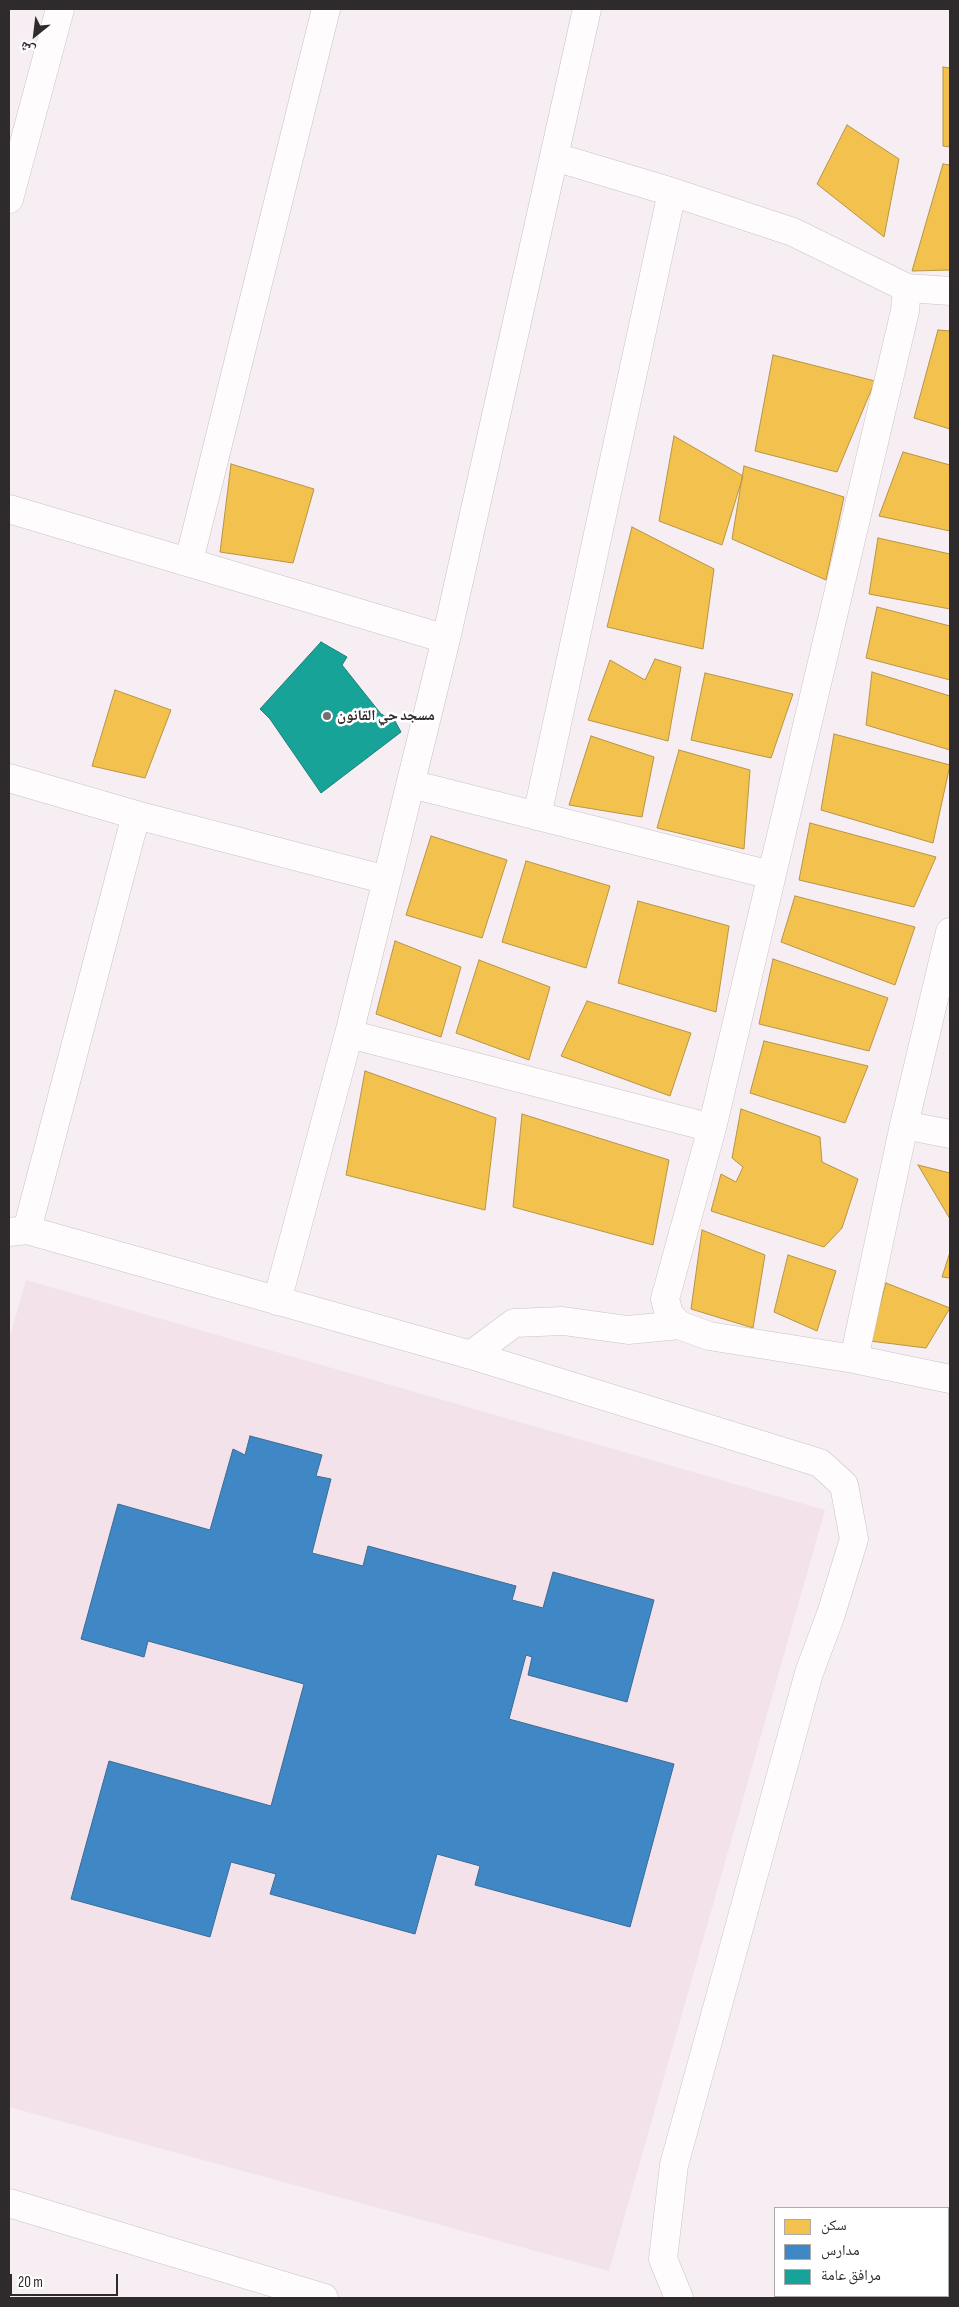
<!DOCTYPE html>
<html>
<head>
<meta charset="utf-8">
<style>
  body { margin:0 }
  #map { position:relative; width:959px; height:2307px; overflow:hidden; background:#f6eef2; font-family:"Sofia Sans Condensed","Noto Naskh Arabic",sans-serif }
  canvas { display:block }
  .frame { position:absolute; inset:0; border:10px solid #2f2a2c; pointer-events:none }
  .legend { position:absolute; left:774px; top:2207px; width:175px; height:90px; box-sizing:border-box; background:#fff; border:1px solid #acaaab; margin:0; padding:6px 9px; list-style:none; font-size:15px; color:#2f2a2c }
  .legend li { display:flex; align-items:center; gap:10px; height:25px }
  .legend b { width:25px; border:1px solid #acaaab }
  .north { position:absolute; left:10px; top:10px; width:50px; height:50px; -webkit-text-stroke:4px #fff; paint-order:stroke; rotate:209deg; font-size:14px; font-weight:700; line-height:20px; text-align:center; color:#2f2a2c }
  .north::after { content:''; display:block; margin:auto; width:18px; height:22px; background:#2f2a2c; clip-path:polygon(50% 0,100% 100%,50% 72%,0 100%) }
  .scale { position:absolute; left:10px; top:2274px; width:108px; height:22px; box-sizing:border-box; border:2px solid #2f2a2c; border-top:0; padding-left:6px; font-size:15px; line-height:18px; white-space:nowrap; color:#2f2a2c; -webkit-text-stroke:4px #fff; paint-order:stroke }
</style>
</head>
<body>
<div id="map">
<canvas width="959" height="2307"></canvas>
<div class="frame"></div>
<ul class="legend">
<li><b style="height:14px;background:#f2c14e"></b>سكن</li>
<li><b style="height:14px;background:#3f88c5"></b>مدارس</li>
<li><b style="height:14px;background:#17a398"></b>مرافق عامة</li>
</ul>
<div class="north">ش</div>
<div class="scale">20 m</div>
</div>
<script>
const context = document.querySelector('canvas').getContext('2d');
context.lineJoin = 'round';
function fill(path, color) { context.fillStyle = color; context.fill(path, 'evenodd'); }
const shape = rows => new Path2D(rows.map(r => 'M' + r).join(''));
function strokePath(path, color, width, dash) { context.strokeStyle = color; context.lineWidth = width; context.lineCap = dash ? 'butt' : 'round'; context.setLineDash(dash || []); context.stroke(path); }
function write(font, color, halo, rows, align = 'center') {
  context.font = font + ' "Sofia Sans Condensed","Noto Naskh Arabic",sans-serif'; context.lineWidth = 5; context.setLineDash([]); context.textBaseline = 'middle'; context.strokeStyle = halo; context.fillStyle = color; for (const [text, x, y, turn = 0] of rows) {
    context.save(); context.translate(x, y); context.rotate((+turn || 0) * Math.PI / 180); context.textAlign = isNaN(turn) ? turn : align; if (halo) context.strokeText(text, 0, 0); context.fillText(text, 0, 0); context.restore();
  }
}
fill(shape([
  [26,1280,825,1510,609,2271,9,2107,9,1340]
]), '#f3e2ea');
const homes = shape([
  [943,67,950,68,950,147,943,146,943,67],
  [847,125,899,159,884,237,817,184,847,125],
  [943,164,950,165,950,270,912,271,943,164],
  [938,330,950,331,950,429,914,418,938,330],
  [773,355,875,381,837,472,755,451,773,355],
  [674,436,743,476,722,545,659,521,674,436],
  [903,452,950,465,950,531,879,516,903,452],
  [231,464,314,489,293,563,220,552,231,464],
  [744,466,844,497,826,580,732,539,744,466],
  [632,527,714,569,703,649,607,627,632,527],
  [878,538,950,554,950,609,869,594,878,538],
  [877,607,950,626,950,680,866,658,877,607],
  [655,659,681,667,668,741,588,720,610,660,645,680,655,659],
  [872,672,950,696,950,750,866,725,872,672],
  [705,673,793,694,771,758,691,740,705,673],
  [115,690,171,710,145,778,92,766,115,690],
  [834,734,950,765,933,843,821,810,834,734],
  [591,736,654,757,642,817,569,805,591,736],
  [679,750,750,770,744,849,657,828,679,750],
  [810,823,936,857,914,907,799,880,810,823],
  [431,836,507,860,482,938,406,915,431,836],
  [526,861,610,886,586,968,502,942,526,861],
  [795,896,915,927,895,985,781,942,795,896],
  [638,901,729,926,716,1012,618,983,638,901],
  [395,941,461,967,441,1037,376,1014,395,941],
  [773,959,888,998,869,1051,759,1024,773,959],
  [479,960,550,987,529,1060,456,1033,479,960],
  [587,1001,691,1033,670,1096,561,1056,587,1001],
  [764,1041,868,1066,845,1123,750,1093,764,1041],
  [365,1071,496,1118,485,1210,346,1175,365,1071],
  [741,1109,820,1137,822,1162,858,1179,842,1228,824,1247,711,1211,721,1174,736,1182,743,1167,732,1158,741,1109],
  [522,1114,669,1160,653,1245,513,1207,522,1114],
  [918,1165,950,1173,950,1219,918,1165],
  [702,1230,765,1255,753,1328,691,1309,702,1230],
  [950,1252,950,1278,942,1277,950,1252],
  [788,1255,836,1271,817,1331,774,1312,788,1255],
  [886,1283,950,1308,926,1348,870,1341,886,1283]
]);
fill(homes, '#f2c14e');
strokePath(homes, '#b89444', 1);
const schools = shape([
  [250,1436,322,1455,316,1476,331,1479,312,1553,363,1566,368,1546,516,1586,512,1600,543,1608,553,1572,654,1600,627,1702,528,1675,532,1657,526,1655,509,1719,674,1764,630,1927,475,1885,480,1866,437,1854,415,1934,270,1894,276,1874,231,1862,210,1937,71,1899,109,1761,271,1806,304,1684,148,1641,144,1657,81,1639,118,1504,210,1530,233,1449,245,1455,250,1436]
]);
fill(schools, '#3f88c5');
strokePath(schools, '#3a6c97', 1);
const public = shape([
  [321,642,347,657,342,665,381,714,395,721,401,732,321,793,270,719,260,709,321,642]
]);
fill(public, '#17a398');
strokePath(public, '#1e7f78', 1);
const minor = shape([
  [555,157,672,192,793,232,907,288,950,291],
  [9,199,60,9],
  [907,288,905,311,712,1128,665,1299,669,1314,679,1325,709,1336,854,1359,950,1379],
  [9,509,446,639],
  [189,561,326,9],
  [9,778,136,815,387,880],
  [411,784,771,875],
  [537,816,672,192],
  [349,1034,712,1128],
  [904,1125,950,1134],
  [27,1230,136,815],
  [9,1232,27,1230,471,1355,820,1463,844,1485,854,1539,831,1614,809,1673,674,2165,663,2259,679,2298],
  [277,1301,349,1034,446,639,587,9],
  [471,1355,514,1323,563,1321,628,1330,679,1325],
  [854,1359,904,1125,950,932],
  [9,2203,324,2298],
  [946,2298,950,2295]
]);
strokePath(minor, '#c9c3c5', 29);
strokePath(minor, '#fefcfd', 28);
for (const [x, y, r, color] of [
  [327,716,5,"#756f71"]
]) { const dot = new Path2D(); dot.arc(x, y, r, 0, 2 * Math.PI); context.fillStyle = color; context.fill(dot); strokePath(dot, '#fff', 2); }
write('bold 15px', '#2f2a2c', '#fff', [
  ["مسجد حي القانون",337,716]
], 'left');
</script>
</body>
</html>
